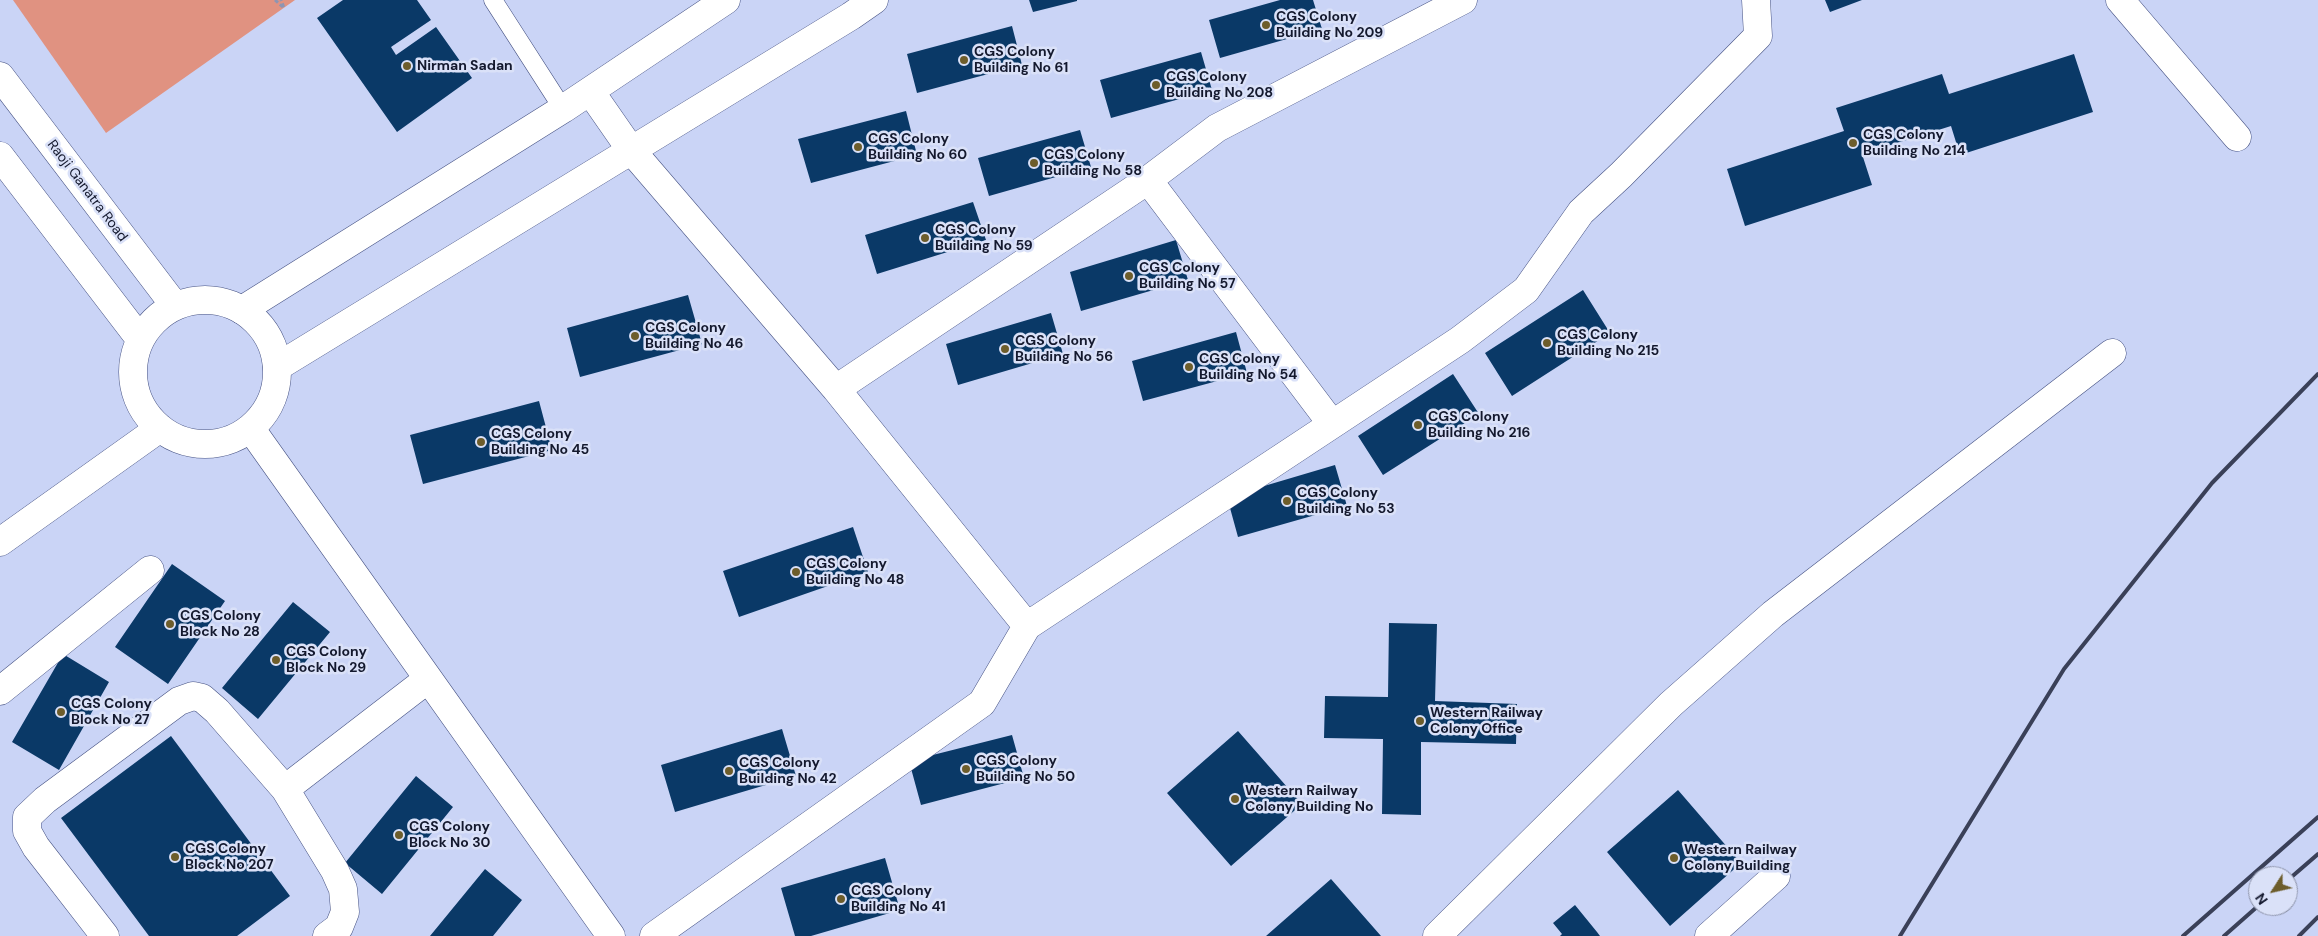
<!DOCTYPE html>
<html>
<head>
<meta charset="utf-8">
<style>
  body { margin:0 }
  #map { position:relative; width:2318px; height:936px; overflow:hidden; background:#cad4f6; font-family:"DM Sans",sans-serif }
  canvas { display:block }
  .north { position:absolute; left:2248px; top:866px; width:50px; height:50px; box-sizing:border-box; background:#dae1f8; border:1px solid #8b91a7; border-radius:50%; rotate:235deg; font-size:14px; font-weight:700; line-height:20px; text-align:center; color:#14192e }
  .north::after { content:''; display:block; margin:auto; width:18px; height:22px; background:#6d5d2b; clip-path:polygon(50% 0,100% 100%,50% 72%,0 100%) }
</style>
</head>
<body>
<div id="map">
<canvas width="2318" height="936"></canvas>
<div class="north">N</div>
</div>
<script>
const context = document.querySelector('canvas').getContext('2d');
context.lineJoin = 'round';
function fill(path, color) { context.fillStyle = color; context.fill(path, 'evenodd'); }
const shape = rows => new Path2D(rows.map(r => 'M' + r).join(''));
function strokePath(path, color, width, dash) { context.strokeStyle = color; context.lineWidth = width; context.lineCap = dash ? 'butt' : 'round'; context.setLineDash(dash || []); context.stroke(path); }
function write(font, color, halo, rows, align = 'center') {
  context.font = font + ' "DM Sans",sans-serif'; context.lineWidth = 5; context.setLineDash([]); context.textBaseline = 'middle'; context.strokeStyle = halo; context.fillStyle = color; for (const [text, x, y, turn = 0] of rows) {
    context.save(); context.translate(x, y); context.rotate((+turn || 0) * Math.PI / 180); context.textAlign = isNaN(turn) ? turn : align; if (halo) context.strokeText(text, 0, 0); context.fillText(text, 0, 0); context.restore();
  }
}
fill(shape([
  [13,0,295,0,106,133]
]), '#e09281');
fill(shape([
  [343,0,417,0,431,20,391,47,396,55,436,27,472,78,397,132,317,18],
  [1029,0,1077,0,1077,1,1033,12],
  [1280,0,1313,0,1322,29,1220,58,1209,20],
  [1825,0,1862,0,1830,12],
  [1012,26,1022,65,917,93,907,54],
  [1201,52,1212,90,1111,118,1100,80],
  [2074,54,2093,112,1960,155,1951,126,1862,154,1872,185,1745,226,1727,169,1844,131,1836,108,1942,74,1949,94],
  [906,111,917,155,811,183,798,139],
  [1080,130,1091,167,989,196,978,158],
  [973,202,986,240,877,274,865,235],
  [1176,240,1188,280,1081,311,1070,272],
  [1583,290,1610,333,1512,396,1485,353],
  [688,295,702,344,580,377,567,328],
  [1051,313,1063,354,958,385,946,344],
  [1236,332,1247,373,1143,401,1132,361],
  [1453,374,1479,414,1383,475,1358,436],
  [539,401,552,450,423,484,410,435],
  [1335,465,1347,506,1238,537,1227,497],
  [853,527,868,572,739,617,723,571],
  [172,564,225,601,168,684,115,647],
  [293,602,330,632,258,719,222,688],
  [1389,623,1437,624,1435,701,1517,704,1516,744,1421,742,1421,815,1382,814,1383,739,1324,738,1325,696,1388,697],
  [63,654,109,682,59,770,12,742],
  [782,729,796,776,675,812,661,765],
  [1238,731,1302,804,1231,866,1167,793],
  [1012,735,1024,778,921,805,909,761],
  [171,736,290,896,237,936,149,936,61,818],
  [416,776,453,807,382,894,345,863],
  [1678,790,1741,863,1670,926,1607,852],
  [885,858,900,910,811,936,795,936,781,888],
  [485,869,522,900,493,936,430,936],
  [1331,879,1381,936,1266,936],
  [1575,905,1597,932,1600,936,1560,936,1562,934,1553,923]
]), '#0a3967');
const service = shape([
  [493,0,563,109]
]);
const minor = shape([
  [2120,0,2237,137],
  [590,91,631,150,836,389,1027,626,1460,340,1526,290,1581,212,1621,175,1758,36,1756,0],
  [1148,180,1332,424],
  [242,310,563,109,726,0],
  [277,367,851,16,874,0],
  [836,389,1148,180,1217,128,1463,0],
  [251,429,611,936],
  [0,691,150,570],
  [285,789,428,679],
  [105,936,36,847,27,831,27,817,45,800,179,701,193,696,202,698,217,711,285,789,335,871,343,889,345,912,339,927,327,936],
  [654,936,982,703,1027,626],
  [1437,936,1671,704,1773,614,2112,353],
  [1709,936,1776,876]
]);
const tertiary = shape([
  [0,76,175,306],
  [0,156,140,339],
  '133 372a72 72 0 1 1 144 0a72 72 0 1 1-144 0Z',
  [0,542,160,428]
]);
strokePath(service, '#465283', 19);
strokePath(minor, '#465283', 29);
strokePath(tertiary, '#465283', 29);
strokePath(shape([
  [275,0,284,8,281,0]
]), '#8d95b3', 3, [4, 2.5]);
strokePath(service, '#fff', 18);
strokePath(minor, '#fff', 28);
strokePath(tertiary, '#fff', 28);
strokePath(shape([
  [2288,880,2318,854],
  [1900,936,2064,669,2212,483,2318,374],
  [2183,936,2318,817],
  [2224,936,2258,906],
  [2299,936,2318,917]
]), '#3a4058', 4);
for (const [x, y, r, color] of [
  [1266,25,5,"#6d5d2b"],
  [964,60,5,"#6d5d2b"],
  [407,66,5,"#6d5d2b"],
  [1156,85,5,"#6d5d2b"],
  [1853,143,5,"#6d5d2b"],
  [858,147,5,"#6d5d2b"],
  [1034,163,5,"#6d5d2b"],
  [925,238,5,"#6d5d2b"],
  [1129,276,5,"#6d5d2b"],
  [635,336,5,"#6d5d2b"],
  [1547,343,5,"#6d5d2b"],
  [1005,349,5,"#6d5d2b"],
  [1189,367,5,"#6d5d2b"],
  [1418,425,5,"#6d5d2b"],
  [481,442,5,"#6d5d2b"],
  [1287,501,5,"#6d5d2b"],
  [796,572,5,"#6d5d2b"],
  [170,624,5,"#6d5d2b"],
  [276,660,5,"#6d5d2b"],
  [61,712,5,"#6d5d2b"],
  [1420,721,5,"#6d5d2b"],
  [966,769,5,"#6d5d2b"],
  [729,771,5,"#6d5d2b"],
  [1235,799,5,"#6d5d2b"],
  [399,835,5,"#6d5d2b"],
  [175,857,5,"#6d5d2b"],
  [1674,858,5,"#6d5d2b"],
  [841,899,5,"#6d5d2b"]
]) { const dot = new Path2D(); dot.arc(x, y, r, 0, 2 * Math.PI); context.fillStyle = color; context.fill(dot); strokePath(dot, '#dae1f8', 2); }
write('bold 14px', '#14192e', '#dae1f8', [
  ["CGS Colony",1276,17],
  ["Building No 209",1276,33],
  ["CGS Colony",974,52],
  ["Building No 61",974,68],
  ["Nirman Sadan",417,66],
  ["CGS Colony",1166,77],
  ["Building No 208",1166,93],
  ["CGS Colony",1863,135],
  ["Building No 214",1863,151],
  ["CGS Colony",868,139],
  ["Building No 60",868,155],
  ["CGS Colony",1044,155],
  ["Building No 58",1044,171],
  ["CGS Colony",935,230],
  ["Building No 59",935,246],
  ["CGS Colony",1139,268],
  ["Building No 57",1139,284],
  ["CGS Colony",645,328],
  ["Building No 46",645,344],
  ["CGS Colony",1557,335],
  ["Building No 215",1557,351],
  ["CGS Colony",1015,341],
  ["Building No 56",1015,357],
  ["CGS Colony",1199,359],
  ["Building No 54",1199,375],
  ["CGS Colony",1428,417],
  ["Building No 216",1428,433],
  ["CGS Colony",491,434],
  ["Building No 45",491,450],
  ["CGS Colony",1297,493],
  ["Building No 53",1297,509],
  ["CGS Colony",806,564],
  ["Building No 48",806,580],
  ["CGS Colony",180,616],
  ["Block No 28",180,632],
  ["CGS Colony",286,652],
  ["Block No 29",286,668],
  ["CGS Colony",71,704],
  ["Block No 27",71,720],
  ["Western Railway",1430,713],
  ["Colony Office",1430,729],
  ["CGS Colony",976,761],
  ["Building No 50",976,777],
  ["CGS Colony",739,763],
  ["Building No 42",739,779],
  ["Western Railway",1245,791],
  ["Colony Building No",1245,807],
  ["CGS Colony",409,827],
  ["Block No 30",409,843],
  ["CGS Colony",185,849],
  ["Block No 207",185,865],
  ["Western Railway",1684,850],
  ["Colony Building",1684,866],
  ["CGS Colony",851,891],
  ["Building No 41",851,907]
], 'left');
write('14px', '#14192e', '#dae1f8', [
  ["Raoji Ganatra Road",87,191,53]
]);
</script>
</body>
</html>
